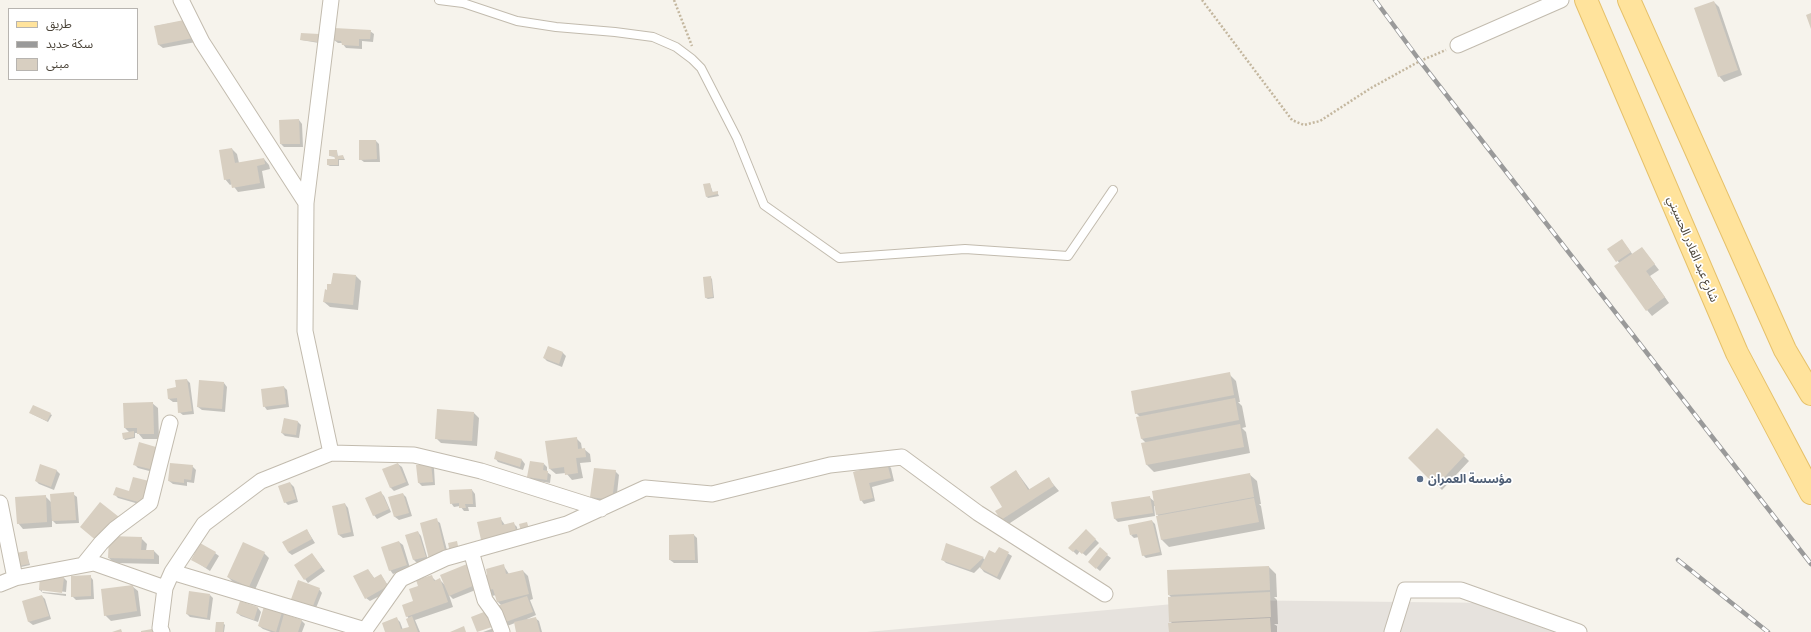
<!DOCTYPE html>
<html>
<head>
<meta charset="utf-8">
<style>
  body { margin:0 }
  #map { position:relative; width:1811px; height:632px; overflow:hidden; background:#f6f3ec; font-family:Commissioner,"Noto Sans Arabic",sans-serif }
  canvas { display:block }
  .legend { position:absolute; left:8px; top:8px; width:130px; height:72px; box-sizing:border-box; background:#fff; border:1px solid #b7b4b0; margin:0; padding:5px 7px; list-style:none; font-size:12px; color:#4b4439 }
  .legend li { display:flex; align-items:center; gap:8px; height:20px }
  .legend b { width:20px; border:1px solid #b7b4b0 }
</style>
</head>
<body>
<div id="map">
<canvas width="1811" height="632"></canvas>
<ul class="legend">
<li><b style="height:5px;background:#ffe39c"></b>طريق</li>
<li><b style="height:5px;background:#9a9a9a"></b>سكة حديد</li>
<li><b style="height:11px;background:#d8cfc1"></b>مبنى</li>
</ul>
</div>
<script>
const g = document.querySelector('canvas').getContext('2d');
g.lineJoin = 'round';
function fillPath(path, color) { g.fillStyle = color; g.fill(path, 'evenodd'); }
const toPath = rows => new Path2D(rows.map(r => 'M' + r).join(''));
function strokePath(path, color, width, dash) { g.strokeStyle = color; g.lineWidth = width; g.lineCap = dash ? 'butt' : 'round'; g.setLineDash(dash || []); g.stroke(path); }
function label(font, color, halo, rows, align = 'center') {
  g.font = font + ' Commissioner,"Noto Sans Arabic",sans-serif'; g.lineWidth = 3.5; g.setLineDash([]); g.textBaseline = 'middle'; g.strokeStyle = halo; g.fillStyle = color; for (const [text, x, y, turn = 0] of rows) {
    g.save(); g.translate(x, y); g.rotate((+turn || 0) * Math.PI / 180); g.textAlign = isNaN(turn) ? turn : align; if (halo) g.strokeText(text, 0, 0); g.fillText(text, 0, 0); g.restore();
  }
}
fillPath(toPath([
  [1217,600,1497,603,1561,632,867,632]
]), '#e6e2dd');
fillPath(toPath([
  [1714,2,1719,7,1742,75,1724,82,1719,76],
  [189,20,196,42,163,48,159,45,155,26],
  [370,31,374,34,373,42,362,41,362,49,346,48,342,43,338,43,334,40],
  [318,35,319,43,301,40],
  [299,120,302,124,303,147,284,147,281,144,280,121],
  [360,141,376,141,379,144,380,162,364,162,360,159],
  [232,149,237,154,239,163,264,159,269,165,270,169,262,171,265,188,238,192,232,184,230,185,225,179],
  [337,151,338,157,343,156,345,160,339,160,339,166,330,166,328,165,336,160,335,157,330,156],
  [710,184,713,193,717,192,719,196,708,198,707,197],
  [1622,240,1633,255,1642,248,1659,270,1650,276,1669,303,1652,316,1647,310,1620,264,1609,249],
  [356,276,361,281,358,310,330,307,324,302,328,291],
  [704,278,711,278,712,279,714,298,708,299,706,298],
  [548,347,563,353,566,356,562,367,547,361,544,358],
  [1229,374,1236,381,1240,402,1238,402,1242,406,1246,427,1242,428,1246,432,1250,453,1154,472,1147,465,1146,443,1142,439,1138,418,1140,417,1136,413],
  [187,380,190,383,194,414,183,415,179,412,178,402,173,402,169,399,168,390,177,388],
  [224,383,227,387,225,412,202,410,198,407],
  [284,387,287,390,289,407,267,410,264,406],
  [152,403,158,408,159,439,143,439,138,433,135,433,135,438,125,440,124,439,130,433,125,428],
  [474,413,479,418,477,446,441,443,436,438],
  [32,414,50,414,52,415,48,422],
  [284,419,298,422,301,425,299,438,285,436,282,433],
  [1437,430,1469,461,1442,490,1409,458],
  [576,438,581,443,582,449,584,449,590,454,591,462,580,463,583,478,572,480,566,473,556,474,550,469,546,442],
  [155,448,159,451,153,472,138,468,134,464],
  [495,458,522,460,525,464,523,470,498,462],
  [398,464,402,467,409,485,394,491,391,488,383,470],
  [544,464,547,467,547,472,551,475,550,483,532,480,529,477],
  [887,464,891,468,894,481,872,487,875,501,864,504,861,500,854,472],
  [430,465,434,468,435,485,422,486,419,483,417,466],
  [192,466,196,470,194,483,187,482,187,486,173,484,169,481],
  [56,470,60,474,54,490,39,484,36,481],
  [615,471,619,475,616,503,595,500,591,497],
  [1016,471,1030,490,1048,478,1059,491,1007,525,1002,519],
  [1249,474,1257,481,1261,504,1259,504,1261,506,1265,529,1169,547,1162,540,1159,517,1157,514,1155,506,1154,506,1155,516,1118,522,1115,519,1112,503,1149,497,1155,502],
  [290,483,294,487,298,502,288,505,285,502],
  [116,488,146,506,118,498,114,494],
  [472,490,475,494,476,507,468,507,469,511,464,511,460,506,454,507,451,503],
  [380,492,384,496,391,512,377,519,374,515],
  [73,494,77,497,79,523,56,524,52,520,52,527,23,529,18,523,45,496,51,502],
  [403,494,406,497,412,516,399,520,395,517,390,498],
  [345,504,348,508,354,536,343,538,339,535],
  [500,518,505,525,513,523,517,527,519,539,486,547],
  [436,520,440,523,449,558,430,559],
  [1152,521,1155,524,1162,555,1146,558,1143,555,1139,537,1134,538,1131,535],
  [307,530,315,543,292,555,288,552],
  [1086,530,1099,543,1086,556,1080,551,1077,555,1070,548],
  [418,532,421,536,428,560,417,563,414,560,407,536],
  [694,535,697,538,698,563,674,563,670,560,670,536],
  [112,537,141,538,147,544,146,551,154,551,159,556,159,564,114,563,109,558],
  [399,542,403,545,410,568,393,574,390,570],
  [999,548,1012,556,1000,580,984,572,980,567,974,573,946,563,942,559,983,558,985,560,996,555],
  [26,552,30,565,21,567,20,565],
  [215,553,219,556,210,571,192,559],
  [264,553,269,558,254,592,233,582,228,577],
  [312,554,325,571,308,583,305,579],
  [1107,555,1111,558,1100,571,1093,565],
  [467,565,478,589,453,599,449,595,453,607,415,620,420,632,386,632,396,618,400,622,403,630,410,627,409,619,407,616,414,602,419,587,431,576,436,581,440,580,445,585],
  [503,565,509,574,523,571,528,576,533,599,530,600,536,615,527,619,527,620,535,618,539,621,542,632,517,632,515,623,507,626,504,622,502,606,497,601,496,595,492,596,487,590,488,576],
  [1269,567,1276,574,1277,597,1274,597,1277,600,1278,624,1274,624,1277,626,1277,632,1170,632,1173,624,1170,621,1172,598,1169,595],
  [368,570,375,579,381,575,391,590,370,601,366,598],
  [90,576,93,580,94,599,76,600,72,596],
  [64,578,67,581,66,592,42,589,42,592,66,594,66,596,43,593,40,590],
  [132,586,138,591,141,616,111,621,105,615],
  [319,589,322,593,314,613,294,605],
  [210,595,213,598,210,620,190,617,187,614],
  [42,596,45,599,51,619,33,625,29,622,23,602],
  [241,602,258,608,261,612,258,622,241,616,237,613],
  [266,604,286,613,285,615,301,620,305,624,302,632,271,632,263,629,259,626],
  [223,623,225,625,224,632,216,632],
  [497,627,498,630,492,632,483,632]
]), '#0003');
fillPath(toPath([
  [1714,1,1738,70,1718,77,1694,8],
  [1811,13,1811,29,1806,15],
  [189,19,193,38,158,45,154,26],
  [334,28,371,30,370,39,359,39,359,46,342,45,341,41,333,40],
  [301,33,319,34,318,42,300,40],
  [299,119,300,144,280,144,279,120],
  [359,140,376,140,377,159,359,160],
  [232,148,235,163,264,158,265,164,257,166,260,183,232,188,230,179,224,180,219,150],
  [329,150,337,150,337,156,343,155,344,159,338,159,338,165,327,165,327,159,335,159,334,156,329,156],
  [710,183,712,192,718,191,718,194,706,197,703,184],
  [1622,239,1631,252,1616,262,1607,249],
  [1642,247,1655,264,1646,271,1665,297,1646,311,1614,266],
  [333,273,356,275,353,305,323,302,325,289,327,290,327,284,331,284],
  [711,276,713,297,705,298,703,277],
  [548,346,563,352,559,364,543,358],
  [1230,372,1234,395,1135,414,1131,391],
  [187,379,192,411,178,413,177,398,168,399,167,389,176,387,175,380],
  [199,380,224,382,222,409,197,407],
  [284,386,286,404,263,407,261,389],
  [1235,398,1239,420,1141,439,1136,417],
  [153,402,154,434,137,434,137,428,124,428,123,403],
  [33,405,51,413,47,421,29,413],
  [437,409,474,412,472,441,435,439],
  [284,418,298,421,296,435,281,433],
  [1240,424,1244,447,1146,465,1141,443],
  [1437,428,1465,455,1436,486,1408,458],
  [134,431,134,437,123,439,122,433],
  [577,437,578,449,585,448,586,457,576,458,578,473,565,475,564,467,549,469,545,441],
  [139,442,156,447,150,469,133,465],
  [496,451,522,459,520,467,494,459],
  [530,461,544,463,543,470,548,471,547,480,527,477],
  [170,463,193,465,191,480,184,479,184,483,168,481],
  [398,463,406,482,390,488,382,469],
  [887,463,891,478,869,483,873,498,860,501,853,472],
  [40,464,57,470,51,487,35,481],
  [431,464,433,482,418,483,416,465],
  [594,468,616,470,612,500,590,497],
  [1016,470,1028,490,1049,477,1054,486,1001,520,995,511,1002,507,990,487],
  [1250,473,1254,497,1156,515,1152,491],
  [133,477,149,481,142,503,113,495,116,487,129,491],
  [290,482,296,499,284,503,278,486],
  [472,489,473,504,465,504,466,508,459,508,459,503,450,504,449,490],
  [381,491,389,509,373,516,365,498],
  [74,492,76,520,52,521,50,494],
  [403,493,409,513,394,517,388,497],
  [46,495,47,522,17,524,15,497],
  [1150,496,1153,513,1114,519,1111,502],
  [1254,498,1259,522,1161,540,1156,516],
  [100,502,119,517,98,542,80,527],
  [345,503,351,532,338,535,332,506],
  [501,517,502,525,514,522,517,535,482,544,477,522],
  [437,518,446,555,429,559,420,523],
  [1152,520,1160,552,1142,556,1137,534,1130,535,1128,525],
  [527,522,530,533,522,535,519,524],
  [307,529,312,539,288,552,282,542],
  [1086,529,1096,539,1082,554,1076,549,1073,552,1068,548],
  [418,531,426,557,413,560,405,535],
  [694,534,695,560,669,560,669,535],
  [109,536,142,537,141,550,154,550,154,559,108,558],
  [399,541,407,565,389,571,381,547],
  [457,541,459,551,450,553,448,543],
  [243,542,265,552,249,587,227,577],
  [200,543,216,552,206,568,191,560],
  [946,543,984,557,970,570,941,560],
  [999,547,1009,552,997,577,980,568,989,550,995,553],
  [1100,547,1108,554,1096,569,1088,562],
  [27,551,29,564,19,566,16,553],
  [312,553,322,567,304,580,294,565],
  [467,564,475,585,449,596,440,575],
  [504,564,506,574,523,570,529,594,497,602,493,589,486,591,482,576,487,575,486,569],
  [1269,566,1270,590,1168,595,1167,570],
  [368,569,374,578,381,574,388,586,365,599,353,576],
  [40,575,64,577,62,593,39,590],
  [91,575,91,596,71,597,71,576],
  [432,575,434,581,440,578,448,602,406,617,402,605,413,601,409,589,418,586,416,580],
  [298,580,320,588,311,611,290,602],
  [133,585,137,611,104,616,101,589],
  [189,591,210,594,207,618,186,614],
  [1270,592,1271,617,1169,622,1168,597],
  [42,595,49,616,28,622,22,601],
  [527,596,533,612,503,623,497,606],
  [240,601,258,607,254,620,236,613],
  [265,603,283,609,276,632,258,626],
  [489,610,495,626,477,632,471,617],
  [284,614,302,620,298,632,279,632],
  [412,616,418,632,385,632,382,623,397,617,401,629,409,627,406,619],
  [536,617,540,632,516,632,514,622],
  [1270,618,1271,632,1169,632,1168,623],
  [216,622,224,622,223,632,215,632],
  [464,626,466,632,450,632],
  [121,629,122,632,112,632],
  [152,629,153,632,141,632,141,631]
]), '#d8cfc1');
const lane = toPath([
  [439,0,463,3,517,21,556,27,615,32,653,37,676,47,692,59,701,68,737,138,764,205,839,258,965,249,1068,256,1113,190]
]);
const street = toPath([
  [181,0,202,42,306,203],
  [1458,45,1561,0],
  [331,453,414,455,481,471,601,509],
  [0,503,15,578],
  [471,551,485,600,495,614,502,632],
  [84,564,101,543,115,529,150,503,170,423],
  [172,572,204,524,261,481,331,453,305,331,306,203,331,0],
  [0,584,15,578,94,563,165,588,172,572,365,630,401,579,446,558,567,524,645,488,712,494,830,465,902,457,978,513,1105,594],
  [162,632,160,628,165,588],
  [1392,632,1405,590,1461,590,1579,632]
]);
const primary = toPath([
  [1586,0,1737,353,1811,493],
  [1629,0,1785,350,1811,394]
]);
strokePath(lane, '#c2bbae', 10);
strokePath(street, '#c2bbae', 17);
strokePath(primary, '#e6c16a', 24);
strokePath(toPath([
  [674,0,692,46],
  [1202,0,1292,120,1304,125,1320,121,1371,88,1420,61,1446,50]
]), '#c4b79f', 2.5, [2, 2]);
strokePath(lane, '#fff', 8);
strokePath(street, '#fff', 15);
strokePath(primary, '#ffe39c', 22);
const rail = toPath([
  [1375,0,1420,61,1811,564],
  [1678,560,1768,632]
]);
strokePath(rail, '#9a9a9a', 4.5);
strokePath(rail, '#fff', 3, [9]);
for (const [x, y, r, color] of [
  [1420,479,4,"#5c6f8a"]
]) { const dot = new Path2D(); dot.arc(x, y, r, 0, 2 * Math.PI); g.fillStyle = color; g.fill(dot); strokePath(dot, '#fff', 1.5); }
label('12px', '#4b4439', '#fff', [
  ["شارع عبد القادر الحسيني",1693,249,67]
]);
label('bold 12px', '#4e5e75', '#fff', [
  ["مؤسسة العمران",1428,479]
], 'left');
</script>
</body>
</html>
